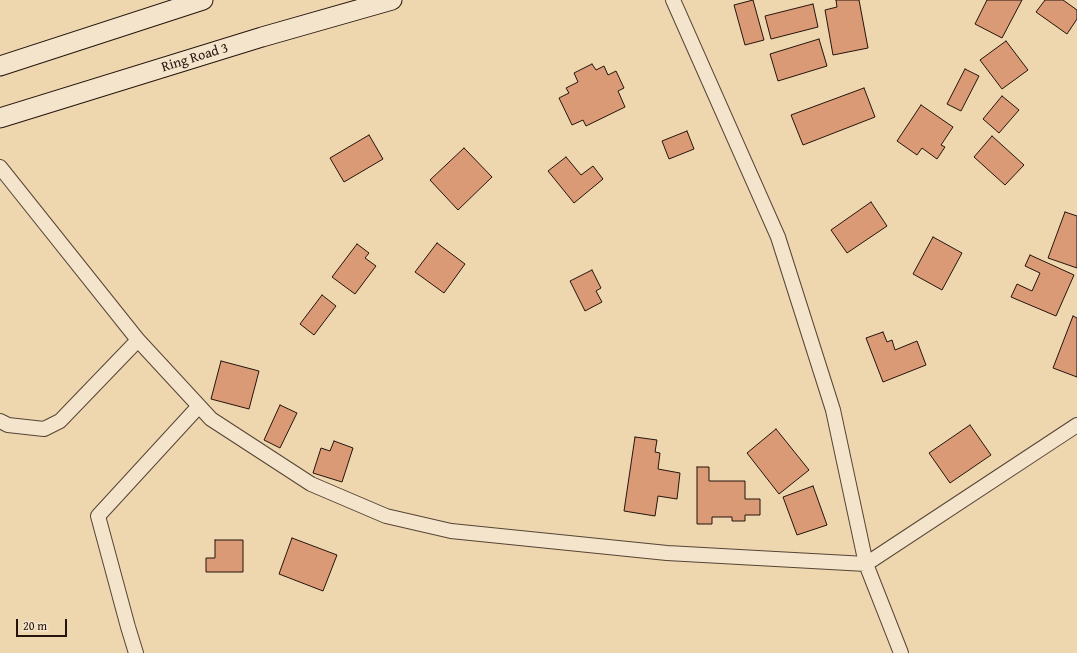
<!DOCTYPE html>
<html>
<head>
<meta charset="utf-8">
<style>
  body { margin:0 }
  #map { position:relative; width:1077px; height:653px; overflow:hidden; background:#eed6af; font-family:"Gentium Book Plus",serif }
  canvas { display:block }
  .scale { position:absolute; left:16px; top:619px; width:51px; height:18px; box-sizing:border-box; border:2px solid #24140c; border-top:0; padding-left:5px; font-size:12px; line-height:14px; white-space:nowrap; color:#24140c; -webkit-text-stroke:3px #f4e4cb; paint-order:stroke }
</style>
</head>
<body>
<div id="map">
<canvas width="1077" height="653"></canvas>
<div class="scale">20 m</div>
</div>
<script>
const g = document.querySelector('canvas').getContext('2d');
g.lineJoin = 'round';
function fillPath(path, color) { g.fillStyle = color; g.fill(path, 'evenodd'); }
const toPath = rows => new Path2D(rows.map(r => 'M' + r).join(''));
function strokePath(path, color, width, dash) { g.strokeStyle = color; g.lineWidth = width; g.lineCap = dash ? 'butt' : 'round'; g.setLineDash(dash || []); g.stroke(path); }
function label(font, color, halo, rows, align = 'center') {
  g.font = font + ' "Gentium Book Plus",serif'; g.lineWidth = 3; g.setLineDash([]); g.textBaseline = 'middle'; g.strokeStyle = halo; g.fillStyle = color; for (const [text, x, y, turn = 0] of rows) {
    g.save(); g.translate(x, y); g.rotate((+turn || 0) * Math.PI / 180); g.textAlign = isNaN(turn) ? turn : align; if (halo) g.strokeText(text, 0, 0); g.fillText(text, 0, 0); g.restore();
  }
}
const building = toPath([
  [753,0,764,40,745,45,734,5,753,0],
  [836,0,859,0,868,48,833,55,825,10,837,7,836,0],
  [987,0,1022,0,1002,38,975,24,987,0],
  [1045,0,1063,0,1077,10,1077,19,1067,34,1036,12,1045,0],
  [813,4,818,27,771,39,765,16,813,4],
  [819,39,827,66,778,81,770,54,819,39],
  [1006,41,1028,70,1002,89,980,60,1006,41],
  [592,64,596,70,604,66,608,75,616,71,624,88,618,91,625,107,586,126,583,120,572,125,559,98,569,93,566,88,578,82,574,73,592,64],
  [965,69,979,76,961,111,947,104,965,69],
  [864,88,875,117,803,145,791,115,864,88],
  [1002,96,1019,110,999,133,983,119,1002,96],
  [921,105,953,127,941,145,945,147,937,159,922,148,917,155,897,141,921,105],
  [687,131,694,149,669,159,662,141,687,131],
  [369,135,383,159,344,182,330,158,369,135],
  [992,136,1024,165,1005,185,974,157,992,136],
  [464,148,492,177,458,210,430,180,464,148],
  [566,157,581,175,593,166,603,179,574,203,548,171,566,157],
  [871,202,887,226,847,253,831,230,871,202],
  [1065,212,1077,216,1077,268,1048,258,1065,212],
  [933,237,962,253,942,290,913,274,933,237],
  [437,243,465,264,444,293,415,272,437,243],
  [357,244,369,253,365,258,376,266,355,294,332,277,357,244],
  [1030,255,1074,275,1056,316,1011,297,1017,284,1032,291,1040,273,1025,266,1030,255],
  [592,270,601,288,596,291,602,302,585,311,570,281,592,270],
  [322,295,336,306,314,335,300,324,322,295],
  [1073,316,1077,318,1077,377,1053,368,1073,316],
  [883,332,887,342,892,340,895,350,917,341,926,365,883,382,866,338,883,332],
  [221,361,259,371,249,409,211,399,221,361],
  [280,405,297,413,280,448,264,440,280,405],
  [970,425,991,455,950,483,929,453,970,425],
  [776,429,809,470,779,494,747,453,776,429],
  [635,437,657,440,655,452,660,453,658,469,680,473,677,499,658,496,655,516,624,511,635,437],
  [334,441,353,448,342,482,313,473,321,448,330,451,334,441],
  [697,467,709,467,709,481,745,481,745,499,760,499,760,515,745,515,745,521,732,521,732,517,712,517,712,524,697,524,697,467],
  [813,486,827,525,797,535,783,497,813,486],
  [292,538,337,555,323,591,279,574,292,538],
  [215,540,243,540,243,572,206,572,206,558,215,558,215,540]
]);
fillPath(building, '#da9a75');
strokePath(building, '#24140c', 1);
const minor = toPath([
  [673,0,778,237,833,410,866,564,901,653],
  [0,167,138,340,211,419,311,484,386,516,451,531,667,553,866,564,1077,425],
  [0,421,8,425,44,429,60,421,138,340],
  [136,653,128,627,98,516,199,406]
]);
const secondary = toPath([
  [0,66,203,0],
  [0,118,262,37,392,0]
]);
strokePath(minor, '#564435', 16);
strokePath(secondary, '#24140c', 21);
strokePath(minor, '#f4e4cb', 14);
strokePath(secondary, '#f4e4cb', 19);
label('14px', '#24140c', '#f4e4cb', [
  ["Ring Road 3",195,58,-17]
]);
</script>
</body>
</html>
